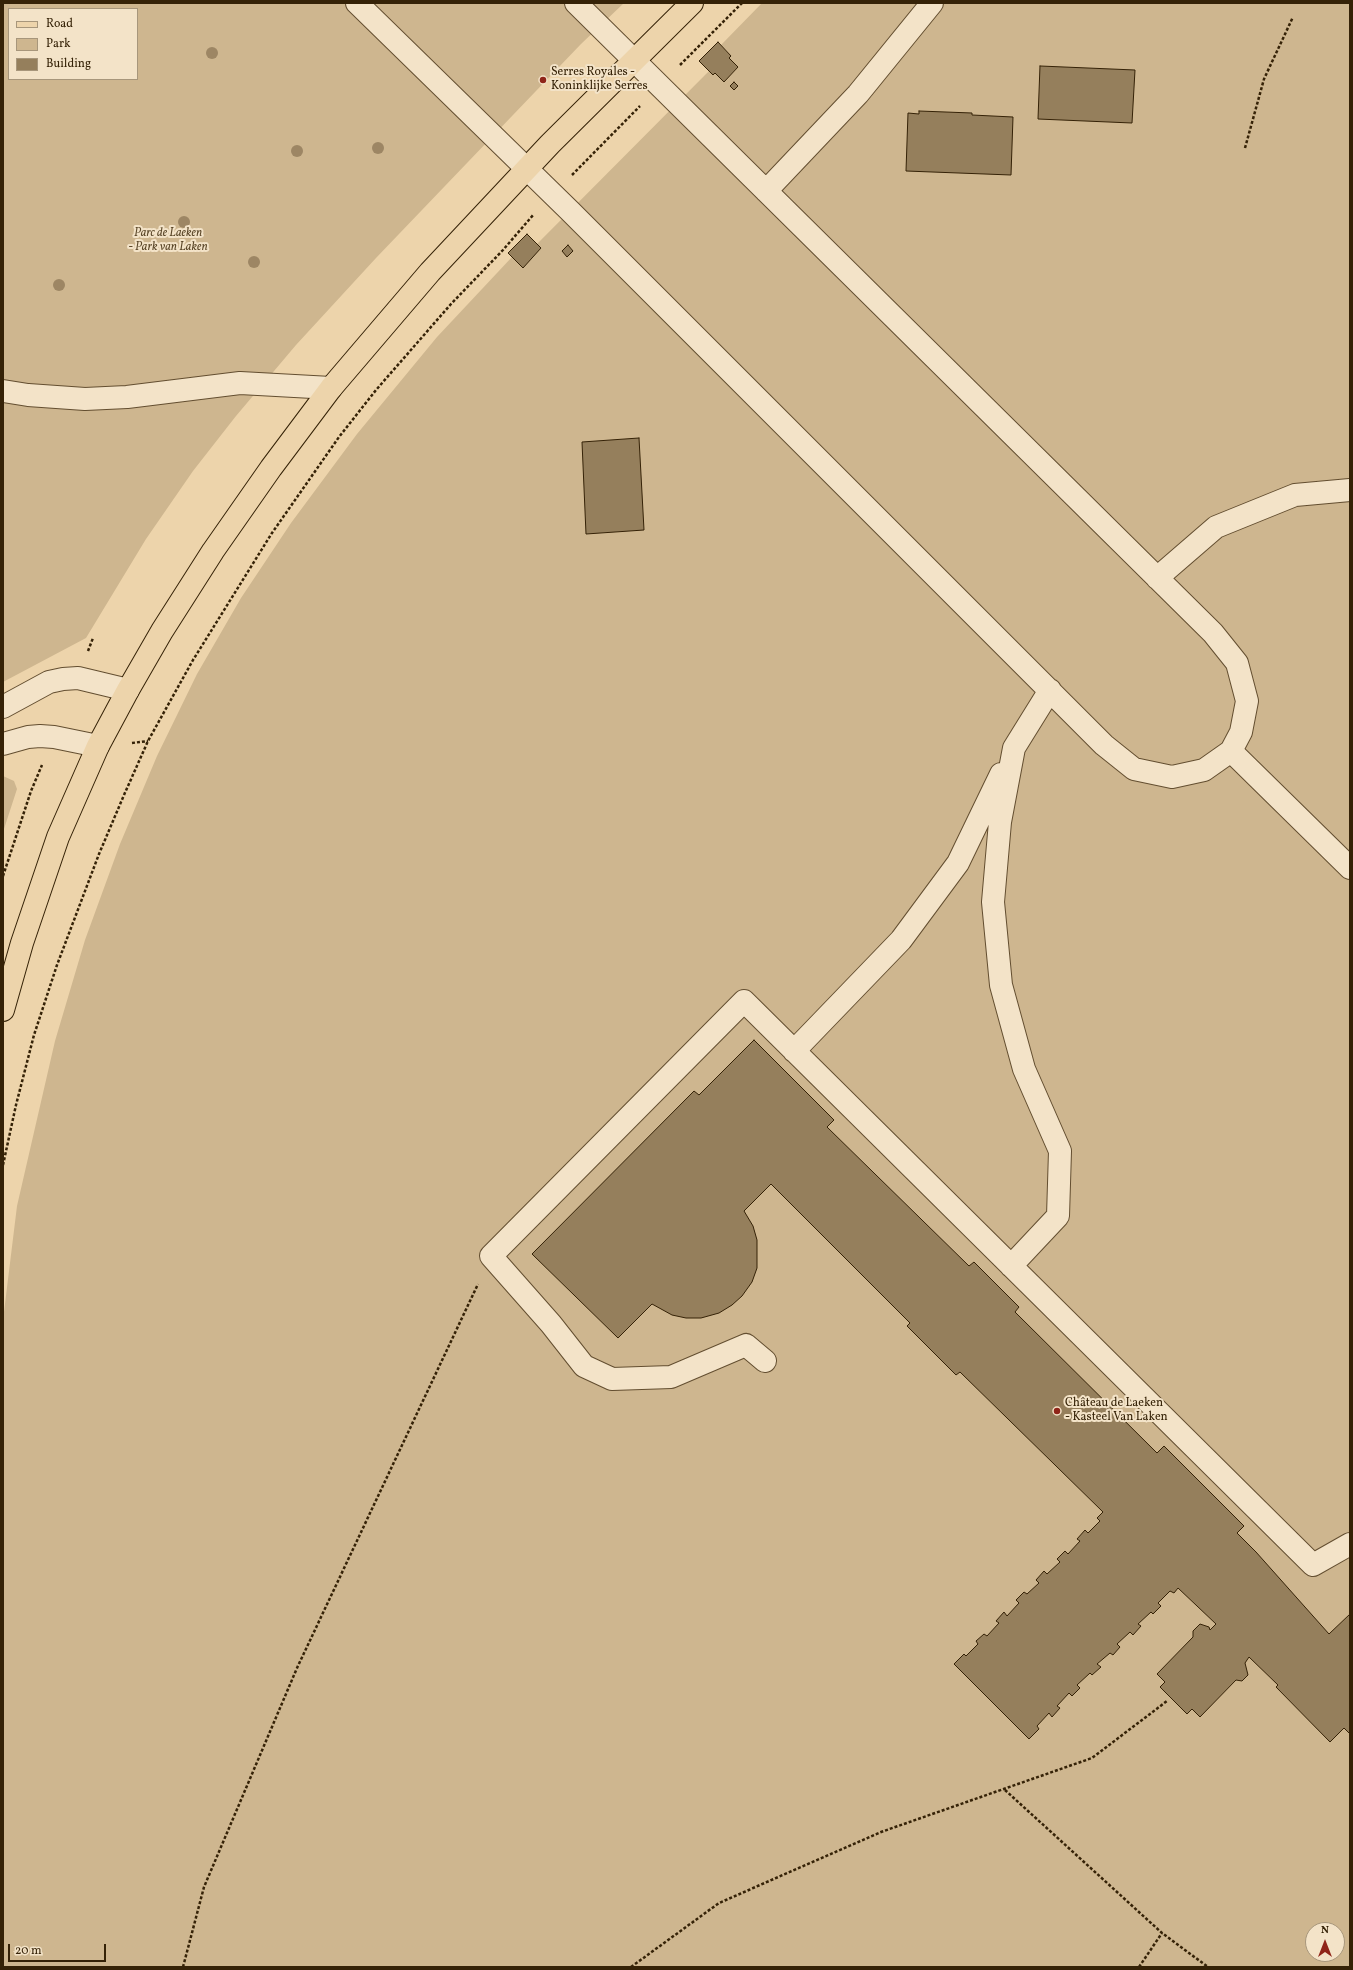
<!DOCTYPE html>
<html>
<head>
<meta charset="utf-8">
<style>
  body { margin:0 }
  #map { position:relative; width:1353px; height:1970px; overflow:hidden; background:#edd4ab; font-family:Vollkorn,serif }
  canvas { display:block }
  .frame { position:absolute; inset:0; border:4px solid #352207; pointer-events:none }
  .legend { position:absolute; left:8px; top:8px; width:130px; height:72px; box-sizing:border-box; background:#f3e3c8; border:1px solid #a7967b; margin:0; padding:5px 7px; list-style:none; font-size:12px; color:#352207 }
  .legend li { display:flex; align-items:center; gap:8px; height:20px }
  .legend b { width:20px; border:1px solid #a7967b }
  .north { position:absolute; left:1305px; top:1922px; width:40px; height:40px; box-sizing:border-box; background:#f3e3c8; border:1px solid #a7967b; border-radius:50%; rotate:0deg; font-size:11px; font-weight:700; line-height:16px; text-align:center; color:#352207 }
  .north::after { content:''; display:block; margin:auto; width:14px; height:18px; background:#8f2418; clip-path:polygon(50% 0,100% 100%,50% 72%,0 100%) }
  .scale { position:absolute; left:8px; top:1944px; width:98px; height:18px; box-sizing:border-box; border:2px solid #352207; border-top:0; padding-left:5px; font-size:12px; line-height:14px; white-space:nowrap; color:#352207; -webkit-text-stroke:3px #f3e3c8; paint-order:stroke }
</style>
</head>
<body>
<div id="map">
<canvas width="1353" height="1970"></canvas>
<div class="frame"></div>
<ul class="legend">
<li><b style="height:5px;background:#edd4ab"></b>Road</li>
<li><b style="height:11px;background:#ceb68f"></b>Park</li>
<li><b style="height:11px;background:#957f5c"></b>Building</li>
</ul>
<div class="north">N</div>
<div class="scale">20 m</div>
</div>
<script>
const g = document.querySelector('canvas').getContext('2d');
g.lineJoin = 'round';
function fillPath(path, color) { g.fillStyle = color; g.fill(path, 'evenodd'); }
const toPath = rows => new Path2D(rows.map(r => 'M' + r).join(''));
function strokePath(path, color, width, dash) { g.strokeStyle = color; g.lineWidth = width; g.lineCap = dash ? 'butt' : 'round'; g.setLineDash(dash || []); g.stroke(path); }
function label(font, color, halo, rows, align = 'center') {
  g.font = font + ' Vollkorn,serif'; g.lineWidth = 4; g.setLineDash([]); g.textBaseline = 'middle'; g.strokeStyle = halo; g.fillStyle = color; for (const [text, x, y, turn = 0] of rows) {
    g.save(); g.translate(x, y); g.rotate((+turn || 0) * Math.PI / 180); g.textAlign = isNaN(turn) ? turn : align; if (halo) g.strokeText(text, 0, 0); g.fillText(text, 0, 0); g.restore();
  }
}
fillPath(toPath([
  [3,3,624,3,581,44,376,258,296,345,236,416,193,471,146,539,86,638,3,682],
  [9,9,137,9,137,79,9,79],
  [762,3,1350,3,1350,1967,3,1967,3,1320,17,1206,55,1041,85,940,120,844,157,756,197,674,241,598,291,523,357,434,437,337,512,257,523,268,537,244,709,71,713,75,715,73,724,82,738,67,729,58,731,56,721,45],
  [1313,1930,1337,1930,1337,1954,1313,1954],
  [3,776,14,781,17,789,3,832]
]), '#ceb68f');
const building = toPath([
  [718,42,731,56,729,58,738,67,724,82,715,73,713,75,699,61,718,42],
  [1040,66,1135,70,1132,123,1038,119,1040,66],
  [734,82,738,86,734,90,730,86,734,82],
  [919,111,972,113,972,115,1013,117,1011,175,906,171,908,113,919,114,919,111],
  [527,234,541,248,523,268,508,253,527,234],
  [568,245,573,251,567,257,562,251,568,245],
  [639,438,644,530,586,534,582,442,639,438],
  [754,1040,834,1120,827,1127,969,1266,974,1262,1019,1307,1015,1312,1157,1453,1164,1446,1244,1526,1237,1533,1256,1552,1329,1634,1350,1614,1350,1734,1344,1728,1330,1742,1276,1687,1278,1685,1249,1657,1245,1663,1248,1675,1242,1681,1236,1680,1200,1717,1192,1709,1187,1714,1160,1687,1165,1682,1157,1674,1193,1637,1193,1631,1200,1624,1209,1627,1210,1630,1216,1624,1178,1588,1174,1593,1170,1591,1158,1603,1161,1606,1153,1614,1151,1612,1138,1624,1141,1626,1133,1635,1130,1632,1117,1644,1120,1647,1113,1655,1110,1653,1097,1664,1101,1667,1092,1675,1090,1673,1077,1685,1080,1688,1072,1696,1069,1693,1057,1706,1060,1708,1052,1717,1049,1713,1037,1726,1039,1729,1029,1739,954,1664,964,1654,966,1656,978,1644,976,1641,984,1634,987,1636,999,1623,996,1621,1004,1612,1007,1616,1019,1603,1016,1600,1024,1592,1027,1594,1039,1583,1036,1580,1044,1571,1047,1574,1060,1562,1057,1559,1065,1551,1068,1554,1080,1541,1077,1539,1085,1530,1088,1533,1100,1521,1097,1518,1103,1512,960,1372,956,1375,907,1326,910,1323,771,1184,744,1211,753,1226,757,1240,757,1268,752,1282,742,1296,732,1305,719,1313,701,1318,686,1318,672,1315,652,1304,618,1338,532,1254,694,1091,699,1095,754,1040]
]);
fillPath(building, '#957f5c');
strokePath(building, '#352207', 1);
const minor = toPath([
  [357,3,570,211,1104,745,1134,769,1172,777,1204,770,1231,751,1241,732,1247,701,1237,663,1213,633,576,3],
  [766,191,858,94,932,3],
  [3,391,28,395,85,399,127,397,240,383,331,388],
  [1157,578,1216,527,1295,495,1350,490],
  [3,707,49,682,63,679,78,678,128,690],
  [3,744,28,737,40,736,54,737,98,746],
  [1231,751,1350,868],
  [794,1051,901,940,958,863,1001,774],
  [1011,1266,1058,1216,1060,1151,1024,1069,1001,985,993,902,1000,822,1014,748,1050,690],
  [765,1361,746,1345,671,1377,612,1379,584,1366,551,1324,491,1256,744,1001,1313,1565,1350,1544]
]);
const major = toPath([
  [3,1010,22,943,58,837,98,746,128,690,162,631,213,551,271,468,331,388,430,272,550,144,692,3]
]);
strokePath(minor, '#634e30', 24);
strokePath(major, '#352207', 24);
strokePath(toPath([
  [680,65,742,3],
  [1245,148,1264,79,1293,17],
  [572,175,640,106],
  [88,651,93,638],
  [132,743,148,741],
  [3,876,31,791,42,765],
  [3,1165,16,1105,34,1035,57,965,99,854,124,795,148,741,193,660,272,533,339,437,376,390,451,304,503,250,534,214],
  [1005,1790,1162,1933,1208,1967],
  [183,1967,204,1887,297,1668,478,1284],
  [631,1967,719,1903,881,1832,1092,1758,1167,1701],
  [1139,1967,1162,1933]
]), '#352207', 2.5, [3, 2]);
strokePath(minor, '#f3e3c8', 22);
strokePath(major, '#edd4ab', 22);
g.fillStyle = '#9d8664';
for (const [x, y] of [
  [212,53],
  [378,148],
  [297,151],
  [184,222],
  [254,262],
  [59,285]
]) { g.beginPath(); g.arc(x, y, 6, 0, 2 * Math.PI); g.fill(); }
for (const [x, y, r, color] of [
  [543,80,4,"#8f2418"],
  [1057,1411,4,"#8f2418"]
]) { const dot = new Path2D(); dot.arc(x, y, r, 0, 2 * Math.PI); g.fillStyle = color; g.fill(dot); strokePath(dot, '#f3e3c8', 1.5); }
label('12px', '#352207', '#f3e3c8', [
  ["Serres Royales -",551,73],
  ["Koninklijke Serres",551,87],
  ["Château de Laeken",1065,1404],
  ["- Kasteel Van Laken",1065,1418]
], 'left');
label('italic 12px', '#5b4729', '#f3e3c8', [
  ["Parc de Laeken",168,234],
  ["- Park van Laken",168,248]
]);
</script>
</body>
</html>
